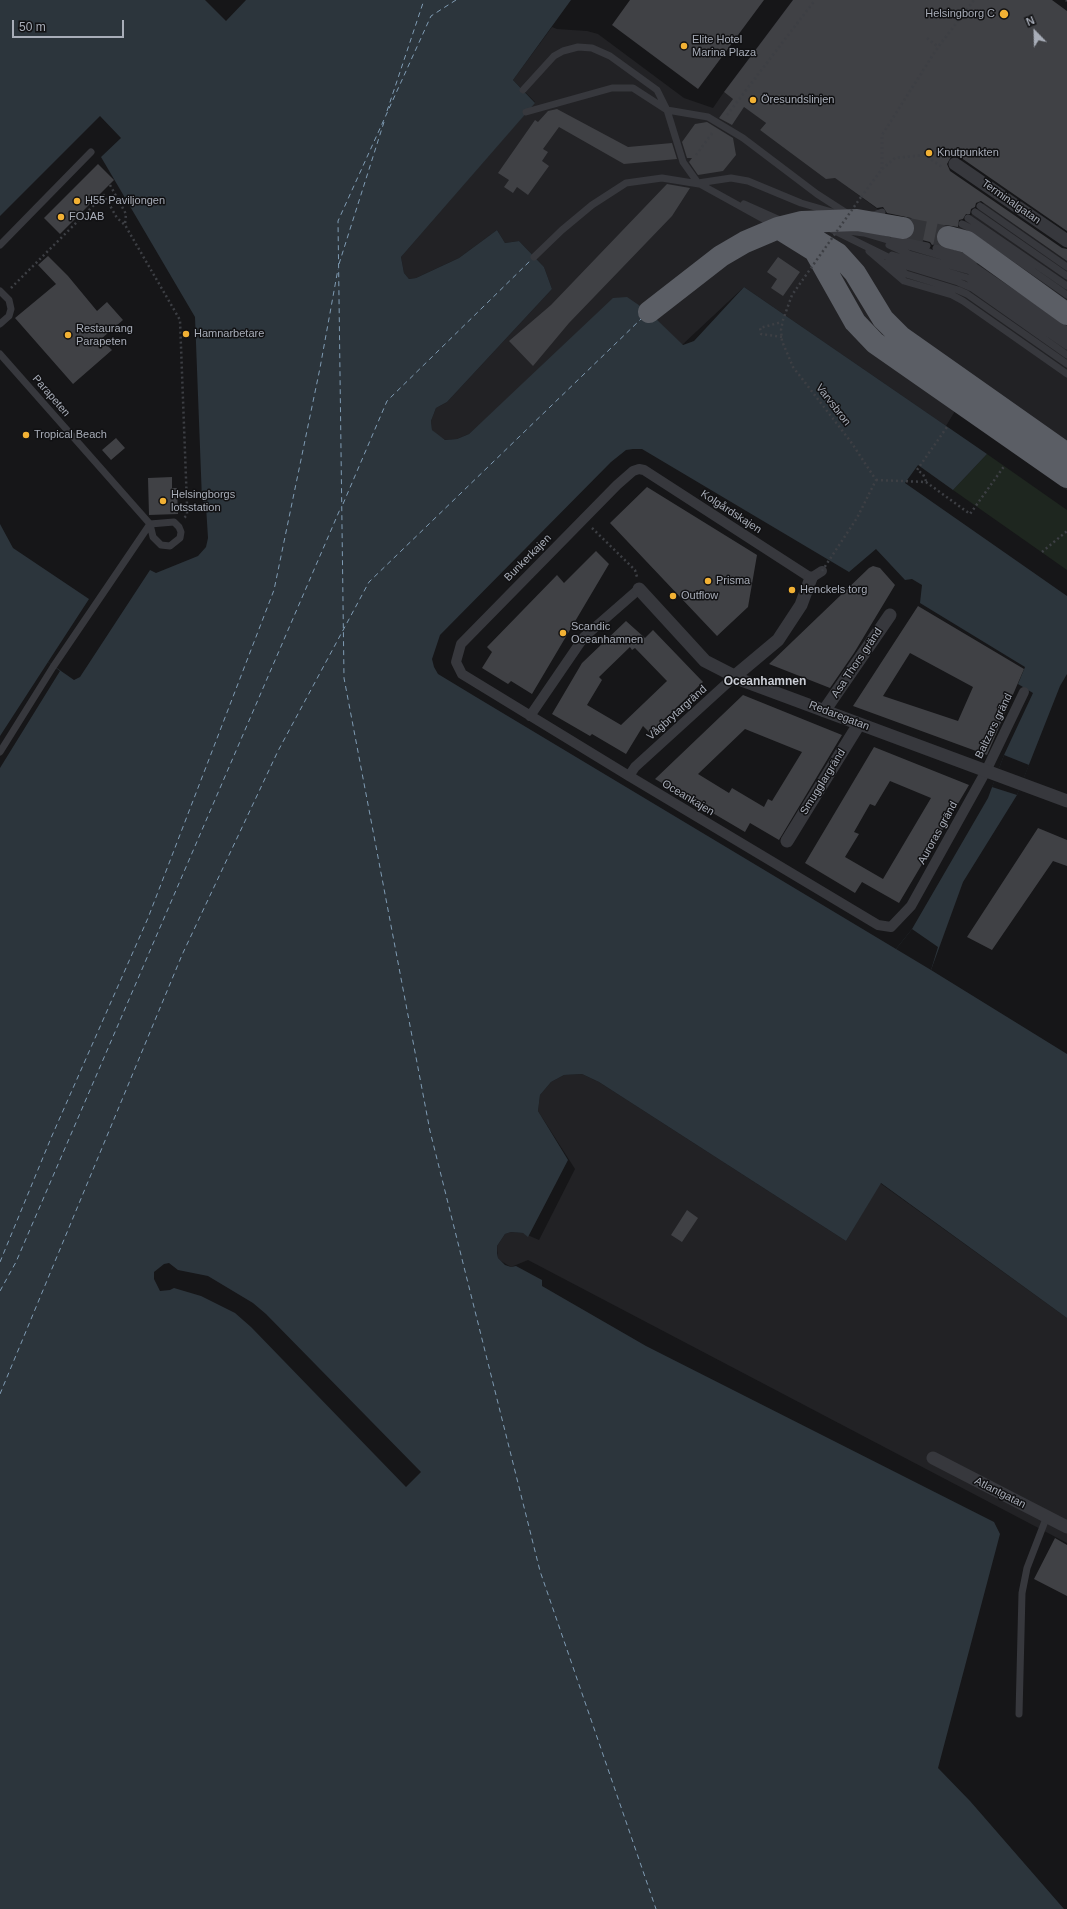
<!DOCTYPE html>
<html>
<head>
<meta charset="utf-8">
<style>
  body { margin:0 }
  #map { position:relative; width:1067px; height:1909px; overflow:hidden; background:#161618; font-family:Helvetica,sans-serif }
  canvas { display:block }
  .north { position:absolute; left:1015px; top:12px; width:40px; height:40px; -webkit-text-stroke:3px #111113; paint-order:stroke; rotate:337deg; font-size:11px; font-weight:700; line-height:16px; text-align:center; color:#a8adb8 }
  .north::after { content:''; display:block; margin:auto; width:14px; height:18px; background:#a8adb8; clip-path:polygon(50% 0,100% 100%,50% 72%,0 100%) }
  .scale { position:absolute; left:12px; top:20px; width:112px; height:18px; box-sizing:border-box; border:2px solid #a8adb8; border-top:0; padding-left:5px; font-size:12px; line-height:14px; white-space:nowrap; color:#a8adb8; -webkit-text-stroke:3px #111113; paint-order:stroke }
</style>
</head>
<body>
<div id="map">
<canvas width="1067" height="1909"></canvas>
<div class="north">N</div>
<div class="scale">50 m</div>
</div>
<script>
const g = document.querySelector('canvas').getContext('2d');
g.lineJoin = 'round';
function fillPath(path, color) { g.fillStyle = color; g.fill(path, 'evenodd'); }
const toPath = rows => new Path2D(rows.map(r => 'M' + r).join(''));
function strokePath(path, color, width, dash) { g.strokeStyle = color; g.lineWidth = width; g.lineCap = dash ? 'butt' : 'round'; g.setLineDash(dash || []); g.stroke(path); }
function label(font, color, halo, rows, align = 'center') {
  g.font = font + ' Helvetica,sans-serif'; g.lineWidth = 3; g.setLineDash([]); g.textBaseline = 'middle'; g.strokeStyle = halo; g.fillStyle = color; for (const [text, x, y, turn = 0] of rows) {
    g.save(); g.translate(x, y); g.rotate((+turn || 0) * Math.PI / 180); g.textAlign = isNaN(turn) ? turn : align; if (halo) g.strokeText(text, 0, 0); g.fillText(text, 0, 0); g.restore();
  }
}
fillPath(toPath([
  [552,27,557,29,587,31,598,34,684,98,713,108,724,92,766,123,760,130,834,177,933,250,984,203,1067,261,1067,490,955,411,946,426,744,287,682,345,649,312,546,363,469,434,457,439,445,440,437,435,432,430,431,421,436,408,447,402,552,289,544,267,519,241,505,243,497,230,459,258,416,278,409,279,404,273,401,257,535,102,513,80],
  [582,1074,599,1082,846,1241,880,1183,1067,1318,1067,1543,528,1260,511,1267,501,1261,498,1258,497,1246,505,1234,511,1232,523,1233,539,1240,575,1169,538,1111,540,1095,551,1082,564,1075]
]), '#222225');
fillPath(toPath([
  [987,454,1067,510,1067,570,953,490]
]), '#1e261f');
fillPath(toPath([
  [0,0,205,0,226,21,246,0,571,0,513,80,535,103,401,257,404,273,409,279,416,278,459,258,497,230,505,243,519,241,544,267,552,289,447,402,436,408,431,421,432,430,445,440,457,439,469,434,613,298,627,297,649,312,683,345,694,341,744,287,987,454,953,490,918,465,905,483,1067,596,1067,674,1060,686,1017,795,963,882,931,970,1067,1054,1067,1318,881,1183,846,1241,599,1082,582,1074,564,1075,551,1082,540,1095,538,1111,568,1160,528,1237,523,1233,511,1232,505,1234,497,1246,497,1253,498,1258,505,1265,511,1267,516,1266,542,1280,542,1286,646,1346,994,1522,1000,1534,938,1768,970,1801,1064,1909,0,1909,0,524,13,548,89,599,48,662,74,680,80,677,150,570,156,573,198,556,206,547,208,538,206,506,202,500,195,317,101,157,121,138,100,116,0,216],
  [633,449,642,449,849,572,876,549,905,580,912,579,922,585,920,603,1025,667,1018,684,1033,693,1004,755,988,798,912,929,896,949,476,697,438,674,434,667,432,659,440,635,611,462,626,450]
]), '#2c353c');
fillPath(toPath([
  [48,662,60,671,0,768,0,736],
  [1004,755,1029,765,1017,795,992,787],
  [912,929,938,947,931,970,896,949],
  [169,1263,178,1270,208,1276,253,1303,266,1314,421,1472,406,1487,251,1327,235,1313,201,1296,174,1288,170,1290,160,1291,154,1279,154,1272,164,1264]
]), '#161618');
strokePath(toPath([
  [456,0,431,16,338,221,344,678,430,1131,540,1571,656,1909],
  [387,111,424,0],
  [339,264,384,122],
  [343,504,387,401,532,259],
  [0,1262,51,1138,148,918,274,590,320,368,338,269],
  [0,1291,16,1262,341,507],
  [0,1394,182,955,278,751,369,582,641,319]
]), '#7f9bb3', 1, [5, 4]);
fillPath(toPath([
  [630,0,764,0,698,89,612,25],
  [793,0,1052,0,1067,11,1067,231,960,157,951,157,947,164,950,171,1062,248,1067,249,1067,261,981,201,976,203,975,207,971,209,970,214,966,214,963,219,959,220,958,227,945,225,939,228,936,234,938,243,932,245,930,242,918,239,913,235,915,230,915,224,911,218,887,213,883,207,877,208,835,178,826,179,760,130,766,123,744,107,732,125,719,118,733,99,724,92],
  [557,109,628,147,672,143,677,159,624,164,559,127,543,149,548,152,542,161,549,166,528,195,517,187,513,193,504,187,509,180,498,173,535,120,538,122,548,111],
  [707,122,733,138,736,155,723,171,698,175,689,162,692,158,687,158,682,142,695,124],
  [98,164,114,180,60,234,44,218],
  [667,184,690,188,672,216,569,323,533,366,509,341,551,305],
  [48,256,68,276,97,311,107,302,123,320,101,339,112,350,73,384,15,318,56,284,38,265],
  [778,257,800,272,783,296,771,288,777,279,767,272],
  [116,438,125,448,111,460,102,450],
  [172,477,172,488,177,488,178,514,149,515,148,478],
  [647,487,757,555,748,607,717,636,610,523],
  [596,551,609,564,532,694,511,681,508,684,482,668,492,652,487,647,557,575,564,583],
  [873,566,880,568,895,585,854,653,830,688,769,664,869,568],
  [918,606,1024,669,987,755,853,706],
  [910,653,973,687,958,721,883,696],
  [626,621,645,638,653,630,703,682,650,733,643,726,626,754,592,734,590,736,552,714,582,663],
  [630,647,632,650,635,648,667,681,621,725,587,705,602,680,599,677],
  [743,695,842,735,779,840,750,823,745,832,655,779],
  [745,729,802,752,772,801,768,799,764,807,732,788,729,793,698,774],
  [874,747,969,785,899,903,862,882,855,893,805,863],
  [890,781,931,798,883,879,845,857,859,834,854,832,870,804,875,806],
  [1038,828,1067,840,1067,866,1053,861,992,950,967,937],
  [687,1210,698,1218,682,1242,671,1235],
  [1055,1538,1067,1545,1067,1596,1034,1579]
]), '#404145');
strokePath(toPath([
  [903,228,948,237]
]), '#333438', 22, [22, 11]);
strokePath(toPath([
  [1066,0,1067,1],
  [927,38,938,47],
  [727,115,815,0],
  [696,155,713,132],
  [882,169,882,135,938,47,974,0],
  [110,185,126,214,125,224],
  [861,197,882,169,895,158,925,155,942,167],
  [11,288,104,195,117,218,125,225,180,320,187,505,187,515,184,518],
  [782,337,761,334,760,328,782,322],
  [876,480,926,482,970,514,1005,465],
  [926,481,923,474,917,470,947,427],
  [592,528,635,570,637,577],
  [1042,552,1067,531]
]), '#3d3f44', 2.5, [2, 3]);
strokePath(toPath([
  [523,90,554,56,563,51,578,47,592,48,610,56,657,90,667,110,683,162,698,183,774,225],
  [526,112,612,88,633,88,667,110,708,117,743,138,817,194,848,214],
  [698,183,731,178,748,181,801,203,832,212],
  [744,204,782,221],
  [980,206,1067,267],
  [975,212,1067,276],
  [871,216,882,212],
  [968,218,1067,286],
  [962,224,974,230,1067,295],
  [831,229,906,266,958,282,972,288,1067,355],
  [840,230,864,233,972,265,1067,330],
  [894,239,927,246],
  [0,245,91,152],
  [889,245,909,254,970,271,1067,338],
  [936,248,976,260],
  [869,251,904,281,952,295,963,301,1067,374],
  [892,255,968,278,1067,346],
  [534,257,562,230,592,205,626,183,662,178,699,184],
  [888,262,906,274,958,290,967,294,1067,364],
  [0,291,9,300,11,309,9,316,0,324],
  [0,354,150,524,153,537,161,545,170,546,180,538,181,532,179,527,174,522,150,524],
  [0,752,53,667,150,524],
  [1019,1714,1022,1593,1027,1568,1047,1516]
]), '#37383d', 7);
strokePath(toPath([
  [822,571,811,578,644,470,639,469,633,471,617,485,461,644,456,662,462,674,629,776,878,925,891,927,911,906,986,771,1024,692],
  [530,716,584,637,639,589],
  [629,776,635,767,735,676]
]), '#37383d', 10);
strokePath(toPath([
  [955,164,1067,241],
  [639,589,705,661,744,681,1067,801],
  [735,676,778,640,801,605,811,578],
  [824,711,890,615],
  [787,841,859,724],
  [933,1458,1067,1527]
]), '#37383d', 13);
strokePath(toPath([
  [778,228,815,251,855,322,875,343,1067,477],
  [807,235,838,254,855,273,883,319,901,337,1067,454],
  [948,237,967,242,1067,314],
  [649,312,721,256,745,242,778,228,802,222,857,220,903,228]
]), '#5b5e65', 22);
strokePath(toPath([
  [822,571,857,518,876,480,851,442,793,367,782,341,781,330,783,320,792,295,861,197]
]), '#3d3f44', 2.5, [2, 3]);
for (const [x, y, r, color] of [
  [1004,14,5,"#f2b134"],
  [684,46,4,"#f2b134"],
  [753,100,4,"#f2b134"],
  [929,153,4,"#f2b134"],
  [77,201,4,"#f2b134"],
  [61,217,4,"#f2b134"],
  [186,334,4,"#f2b134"],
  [68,335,4,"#f2b134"],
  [26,435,4,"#f2b134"],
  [163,501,4,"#f2b134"],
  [708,581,4,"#f2b134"],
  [792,590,4,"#f2b134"],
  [673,596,4,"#f2b134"],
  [563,633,4,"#f2b134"]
]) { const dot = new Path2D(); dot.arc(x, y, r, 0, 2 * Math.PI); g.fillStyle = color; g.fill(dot); strokePath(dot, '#111113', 1.5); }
label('11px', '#a8adb8', '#111113', [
  ["Helsingborg C",995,14,"right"],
  ["Elite Hotel",692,40],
  ["Marina Plaza",692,53],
  ["Öresundslinjen",761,100],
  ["Knutpunkten",937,153],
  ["H55 Paviljongen",85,201],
  ["FOJAB",69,217],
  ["Restaurang",76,329],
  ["Parapeten",76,342],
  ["Hamnarbetare",194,334],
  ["Tropical Beach",34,435],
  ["Helsingborgs",171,495],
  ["lotsstation",171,508],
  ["Prisma",716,581],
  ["Henckels torg",800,590],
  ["Outflow",681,596],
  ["Scandic",571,627],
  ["Oceanhamnen",571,640]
], 'left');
label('11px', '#a8adb8', '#111113', [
  ["Terminalgatan",1011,202,35],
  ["Parapeten",51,396,49],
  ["Varvsbron",833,405,52],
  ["Kolgårdskajen",731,512,33],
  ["Bunkerkajen",528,558,-45],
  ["Asa Thors gränd",857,663,-56],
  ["Vågbrytargränd",677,713,-42],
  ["Redaregatan",839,716,21],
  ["Baltzars gränd",994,726,-64],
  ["Smugglargränd",823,782,-58],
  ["Oceankajen",688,798,31],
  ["Auroras gränd",938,833,-61],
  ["Atlantgatan",1000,1493,27]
]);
label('bold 12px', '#c9ccd4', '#111113', [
  ["Oceanhamnen",765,682]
]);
</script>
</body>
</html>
